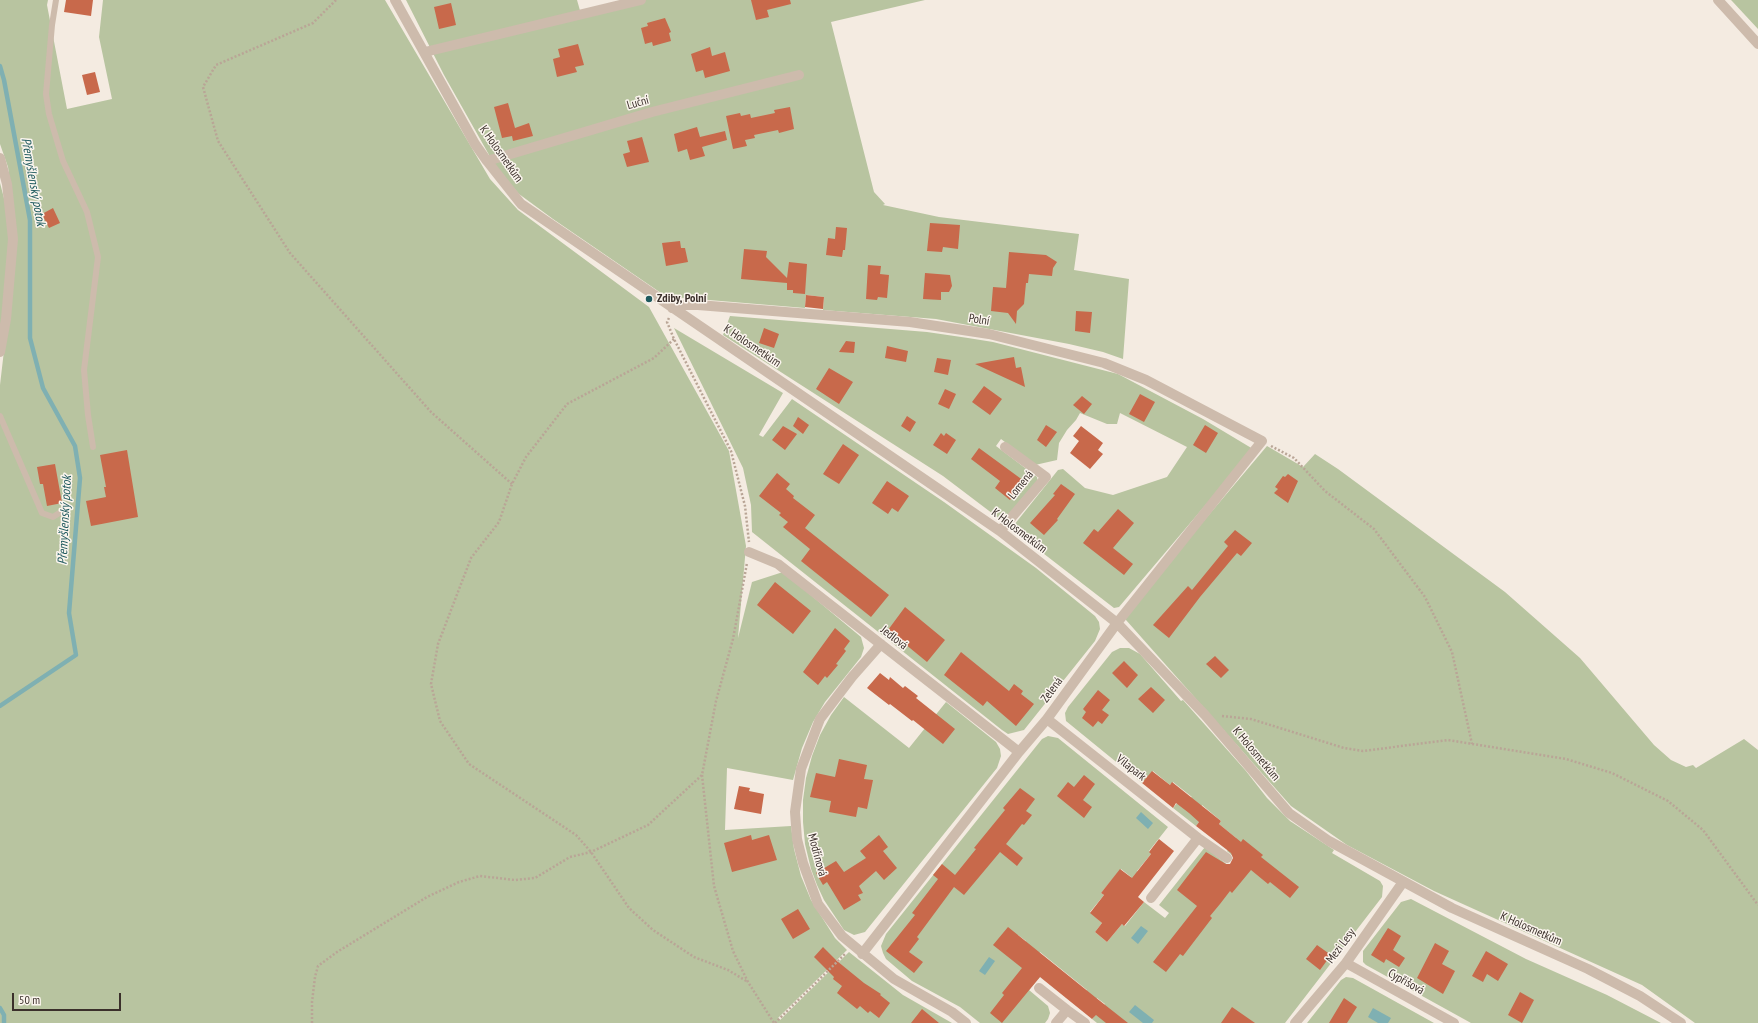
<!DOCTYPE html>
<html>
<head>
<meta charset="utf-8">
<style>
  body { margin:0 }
  #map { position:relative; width:1758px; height:1023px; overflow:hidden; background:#f4ebe1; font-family:"PT Sans Narrow",sans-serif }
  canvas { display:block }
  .scale { position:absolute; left:12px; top:993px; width:109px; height:18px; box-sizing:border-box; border:2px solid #3b302b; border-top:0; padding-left:5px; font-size:12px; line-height:14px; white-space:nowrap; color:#3b302b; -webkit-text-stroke:3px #fbf5ee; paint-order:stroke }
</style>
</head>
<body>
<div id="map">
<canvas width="1758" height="1023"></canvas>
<div class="scale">50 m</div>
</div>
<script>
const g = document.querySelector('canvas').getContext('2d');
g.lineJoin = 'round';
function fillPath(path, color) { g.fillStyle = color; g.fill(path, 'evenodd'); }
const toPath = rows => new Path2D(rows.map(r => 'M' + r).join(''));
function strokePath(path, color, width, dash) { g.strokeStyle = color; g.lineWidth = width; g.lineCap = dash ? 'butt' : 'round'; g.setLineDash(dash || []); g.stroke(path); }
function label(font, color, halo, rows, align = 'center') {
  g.font = font + ' "PT Sans Narrow",sans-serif'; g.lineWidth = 3; g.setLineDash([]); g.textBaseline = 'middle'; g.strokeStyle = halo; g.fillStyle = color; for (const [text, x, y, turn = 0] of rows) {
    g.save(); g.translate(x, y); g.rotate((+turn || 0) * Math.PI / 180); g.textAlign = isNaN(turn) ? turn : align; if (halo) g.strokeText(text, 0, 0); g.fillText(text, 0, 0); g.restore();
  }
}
fillPath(toPath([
  [0,0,48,0,47,5,67,109,112,99,99,37,103,0,385,0,490,179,518,210,649,307,729,451,746,546,738,638,752,582,783,572,861,637,864,648,861,657,825,702,813,722,802,748,793,780,727,768,725,830,791,826,794,849,801,876,811,900,835,938,847,950,778,1018,780,1020,849,952,903,995,952,1023,0,1023,0,385,10,299,0,336,0,183,15,240,16,226,8,167,0,144],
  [406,0,577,0,581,14,631,0,925,0,831,22,874,192,885,204,883,205,939,217,1079,234,1074,270,1129,279,1123,359,1103,352,1069,344,936,319,823,310,824,297,806,295,805,308,673,297,661,293,553,219,519,194,497,169,444,75],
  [1731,0,1758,0,1758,29,1732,1],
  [730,316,927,332,968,338,993,342,1118,374,1203,419,1253,449,1119,607,1114,608,1017,533,1014,525,1058,470,1063,469,1085,488,1113,495,1167,477,1187,447,1120,413,1117,424,1107,424,1080,413,1076,420,1067,430,1059,443,1057,460,1035,465,1001,439,996,446,1037,477,1038,483,1005,523,943,476,723,335],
  [674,328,783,393,759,435,763,437,792,399,944,502,1036,568,1095,616,1099,622,1100,629,1095,641,1024,730,1008,734,1002,730,752,532,751,505,743,468],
  [1267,446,1303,467,1315,454,1338,469,1505,592,1580,658,1654,745,1671,760,1686,767,1693,765,1696,768,1744,739,1758,750,1758,1023,1695,1023,1642,985,1434,891,1347,845,1291,806,1126,620,1126,613],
  [1120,648,1129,648,1140,654,1181,701,1183,700,1246,771,1267,798,1290,821,1334,850,1332,853,1380,881,1383,886,1382,897,1285,1023,1097,1023,1092,1019,1105,1004,1097,998,1095,1001,1085,992,1087,990,1040,952,1038,955,1024,944,1026,941,1018,935,1006,950,1040,977,1029,990,1048,1006,1050,1013,1048,1019,1045,1023,980,1023,960,1007,912,981,886,959,883,953,881,946,886,934,1042,739,1048,736,1058,738,1168,827,1149,851,1151,854,1137,871,1150,882,1123,888,1131,877,1121,869,1101,893,1104,895,1090,912,1102,923,1095,932,1107,942,1122,924,1125,926,1144,902,1165,918,1169,913,1159,905,1205,847,1229,866,1235,858,1227,851,1236,838,1219,824,1221,821,1202,805,1199,822,1196,826,1173,808,1177,803,1192,797,1173,782,1170,785,1153,771,1142,783,1066,721,1065,713,1068,707,1112,652],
  [844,697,909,748,946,702,996,742,1000,749,1001,756,997,768,865,932,854,935,844,930,824,900,817,885,811,869,805,844,803,822,803,800,806,778,812,756,820,735,831,715],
  [1411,899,1526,959,1607,995,1661,1023,1471,1023,1366,965,1363,962,1363,951,1401,902],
  [1346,977,1353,978,1434,1023,1307,1023,1341,980]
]), '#b8c4a0');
fillPath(toPath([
  [1141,812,1153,823,1148,829,1136,818],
  [1141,926,1148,931,1138,944,1131,938],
  [989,957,995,961,985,975,979,971],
  [1135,1005,1154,1020,1152,1023,1143,1023,1129,1012],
  [1373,1008,1391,1018,1388,1023,1378,1023,1368,1017]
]), '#7fb0b2');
strokePath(toPath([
  [0,66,4,80,30,220,30,338,43,388,75,446,80,478,69,613,76,655,0,706],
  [0,1008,4,1015,4,1023]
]), '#7fb0b2', 4.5);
fillPath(toPath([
  [66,0,93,0,91,16,64,12],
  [751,0,790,0,791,4,767,10,769,17,756,20],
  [451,3,456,25,439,29,434,7],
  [665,18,671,32,669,33,671,41,653,46,652,42,645,44,641,28,648,26,647,23],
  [578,44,584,65,575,67,577,72,557,77,553,59,560,57,558,49],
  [710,47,712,56,725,52,730,71,705,78,703,70,696,72,691,54],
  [95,72,100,92,87,95,82,75],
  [508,103,515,128,529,123,533,136,513,141,512,136,502,138,494,107],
  [790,107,794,129,779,133,778,130,754,135,755,138,745,140,747,146,733,149,726,116,740,113,741,116,750,114,751,118,775,113,774,110],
  [697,127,700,137,725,131,727,140,702,147,705,156,690,160,687,149,678,152,674,134],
  [642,137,649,162,627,167,623,154,630,152,627,141],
  [53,208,60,223,49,228,42,214],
  [930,223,960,225,958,249,943,247,942,252,927,251],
  [836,227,847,228,845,250,843,250,842,257,826,255,828,238,835,239],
  [680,241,681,248,685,248,688,262,666,266,662,243],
  [744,249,767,251,766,257,787,278,789,262,807,264,805,294,793,293,793,290,787,290,787,283,741,279],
  [1009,252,1046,255,1057,262,1053,268,1052,276,1029,274,1028,283,1026,283,1024,304,1017,311,1016,324,1008,313,991,311,993,287,1006,288],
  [868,265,881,266,880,274,889,275,887,298,878,297,877,300,866,299],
  [925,273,950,275,952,286,949,292,941,292,941,300,923,299],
  [806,295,824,297,823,309,805,307],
  [1076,311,1092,312,1090,333,1075,331],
  [764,328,779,334,774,348,759,343],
  [846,341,855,342,854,353,839,352],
  [887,346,908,351,906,362,885,358],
  [1014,357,1016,368,1021,367,1025,387,975,364],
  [937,358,951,360,948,375,934,372],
  [829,368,853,382,839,404,816,389],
  [984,386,1002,399,990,415,972,402],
  [945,389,956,394,949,409,938,404],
  [1140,394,1155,402,1144,422,1129,414],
  [1082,396,1092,404,1084,414,1073,405],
  [907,416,916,422,910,432,901,426],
  [798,417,809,425,803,434,793,426],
  [1046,425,1057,432,1046,447,1037,440],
  [1205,425,1218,433,1206,453,1193,445],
  [783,426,797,434,785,450,772,440],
  [1081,426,1103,443,1098,450,1103,454,1090,469,1070,453,1079,441,1073,436],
  [941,433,944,436,946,433,956,440,947,454,933,445],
  [843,444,859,455,839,484,823,474],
  [979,448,1024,481,1010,500,995,488,1000,481,971,459],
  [127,450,138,517,91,526,86,501,106,497,104,487,106,487,100,455],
  [55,464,62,503,47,506,43,484,40,484,37,467],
  [777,473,790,484,786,489,794,496,793,498,815,515,805,528,889,595,871,617,801,561,810,549,783,527,788,522,779,515,781,513,759,496],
  [1288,474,1298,481,1288,503,1274,493,1278,489,1275,487,1283,476,1285,477],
  [887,481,909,496,898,512,892,508,888,514,872,503],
  [1061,484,1075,494,1057,519,1058,520,1044,535,1030,523,1055,495,1053,494],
  [1118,509,1134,523,1113,548,1133,564,1124,575,1083,543,1094,529,1098,532],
  [1235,530,1252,543,1241,556,1237,553,1200,597,1169,638,1153,625,1188,586,1192,590,1228,546,1224,542],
  [775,582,811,611,793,634,757,605],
  [905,607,945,640,927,662,888,630],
  [835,628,850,641,844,649,846,651,836,664,838,665,827,678,825,676,818,685,803,672],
  [961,652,1009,691,1014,684,1023,691,1021,694,1034,704,1016,726,987,701,983,706,944,675],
  [1215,656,1229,670,1221,678,1206,664],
  [1124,661,1138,675,1127,688,1112,673],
  [880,673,889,680,890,677,903,688,905,686,918,696,916,698,955,729,943,744,913,720,912,721,890,704,889,705,867,688],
  [1151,687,1165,700,1153,713,1138,699],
  [1098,690,1110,700,1102,710,1109,715,1102,724,1098,721,1093,727,1082,718,1086,712,1083,709],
  [839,759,867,765,864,779,873,780,867,809,858,807,856,817,829,812,831,801,810,797,816,773,835,777],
  [1152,771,1170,785,1172,782,1221,821,1219,824,1241,842,1243,839,1263,855,1261,857,1299,887,1290,898,1270,882,1268,884,1251,870,1232,893,1230,891,1220,904,1210,916,1212,918,1183,956,1180,954,1166,972,1153,962,1197,906,1177,890,1206,852,1226,864,1230,864,1233,858,1231,853,1196,826,1199,822,1189,813,1176,803,1173,808,1142,783],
  [1084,775,1095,784,1083,800,1092,807,1084,818,1057,796,1068,782,1074,787],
  [739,786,750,788,749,791,764,794,761,814,734,809],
  [1020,788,1035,799,1026,811,1032,815,1024,825,1022,824,1006,844,1023,858,1017,866,1000,852,964,895,954,887,917,937,919,939,909,952,923,962,914,973,886,951,915,915,912,913,938,879,933,875,942,864,955,875,976,849,974,848,1005,810,1003,808],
  [751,835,752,840,769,835,777,860,732,872,724,843],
  [879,835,888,847,883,851,897,868,884,880,876,871,859,886,863,893,858,895,861,900,844,910,827,882,823,885,816,873,836,861,844,872,866,858,860,851],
  [1159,839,1174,851,1138,897,1144,902,1124,926,1122,924,1107,942,1095,932,1102,923,1090,913,1104,895,1101,893,1120,869,1132,878,1151,854,1149,852],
  [798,909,810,929,793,939,781,919],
  [1008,927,1095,997,1128,1023,1106,1023,1096,1015,1092,1019,1040,977,1002,1023,990,1013,1004,995,1002,993,1022,968,993,945],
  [1388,928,1401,936,1393,950,1405,958,1399,967,1386,959,1384,963,1371,955],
  [1435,943,1449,951,1442,964,1455,971,1443,994,1417,978],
  [1317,945,1331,955,1320,970,1306,959],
  [823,947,837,961,864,983,881,994,880,995,890,1003,879,1018,870,1011,868,1013,860,1006,857,1009,837,993,842,986,833,979,834,977,814,957],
  [1486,951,1508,964,1498,981,1487,974,1483,982,1472,976],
  [1520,992,1534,1000,1522,1023,1508,1015],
  [1344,998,1357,1007,1347,1023,1329,1023],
  [1232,1007,1255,1023,1221,1023],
  [922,1009,939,1023,911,1023]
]), '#c8694b');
strokePath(toPath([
  [336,0,313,23,216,65,203,87,218,141,290,253,431,412,512,484],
  [669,318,667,322,674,339,731,451,745,506,749,542],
  [674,339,654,358,567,404,526,457,512,484,499,522,471,558,438,644,431,684,440,721,469,764,576,835,591,852,629,908,653,930,694,957,728,970,748,982],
  [1271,446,1294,458,1325,491,1374,529,1425,597,1452,652,1472,744],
  [1222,716,1251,719,1344,748,1363,751,1448,740,1566,759,1612,773,1668,801,1703,830,1758,905],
  [702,775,714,886,733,951,748,982,774,1023],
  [312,1023,312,1002,315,977,318,966,337,952,427,897,459,882,480,876,515,880,535,878,570,857,591,852,648,825,702,775,716,701,733,639,747,563],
  [775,1023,846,953]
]), '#b9a596', 2.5, [2, 2]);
strokePath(toPath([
  [56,0,52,25,46,94,49,114,63,161,87,212,98,257,84,370,88,415,93,447],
  [0,416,42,513,53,517,64,510]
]), '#cdbbac', 6);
strokePath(toPath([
  [395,0,475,144,487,161,521,204,1000,531,1117,623,1205,715,1289,813,1329,841,1452,908,1588,969,1640,996,1681,1023],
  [1718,0,1758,44],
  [425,52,641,0],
  [0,158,7,184,13,239,6,319,0,352],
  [487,161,652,112,799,75],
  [672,308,681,305,698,305,910,322,989,334,1104,363,1146,380,1262,441,1117,623,1047,719,1019,752,862,954],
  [1000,531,1046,477,1005,447],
  [749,552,778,564,1019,752],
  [881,644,852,677,820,719,801,769,795,812,797,839,803,863,818,904,842,936,894,979,952,1012,966,1023],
  [1047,719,1198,838,1227,858],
  [1151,898,1198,838],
  [1346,963,1454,1023],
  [1039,988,1067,1010,1056,1023],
  [1067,1010,1085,1023],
  [1295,1023,1346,963,1403,882]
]), '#cdbbac', 10);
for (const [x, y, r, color] of [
  [649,299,4,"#1f5a5e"]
]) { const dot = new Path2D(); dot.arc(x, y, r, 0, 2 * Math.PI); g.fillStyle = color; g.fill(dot); strokePath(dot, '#fbf5ee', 1.5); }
label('12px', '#3b302b', '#fbf5ee', [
  ["Luční",638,103,-16],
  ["K Holosmetkům",501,154,55],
  ["Polní",979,320,9],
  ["K Holosmetkům",752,346,34],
  ["Lomená",1021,485,-51],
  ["K Holosmetkům",1019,531,37],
  ["Jedlová",894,638,38],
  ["Zelená",1052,690,-54],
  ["K Holosmetkům",1256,754,50],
  ["Vilapark",1131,768,38],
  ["Modřínová",817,855,75],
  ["K Holosmetkům",1531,929,24],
  ["Mezi Lesy",1341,946,-53],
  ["Cypřišová",1406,982,29]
]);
label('bold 12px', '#3b302b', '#fbf5ee', [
  ["Zdiby, Polní",657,299]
], 'left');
label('italic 13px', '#1f5a5e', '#fbf5ee', [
  ["Přemyšlenský potok",33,182,80],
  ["Přemyšlenský potok",65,520,-87]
]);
</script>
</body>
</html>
